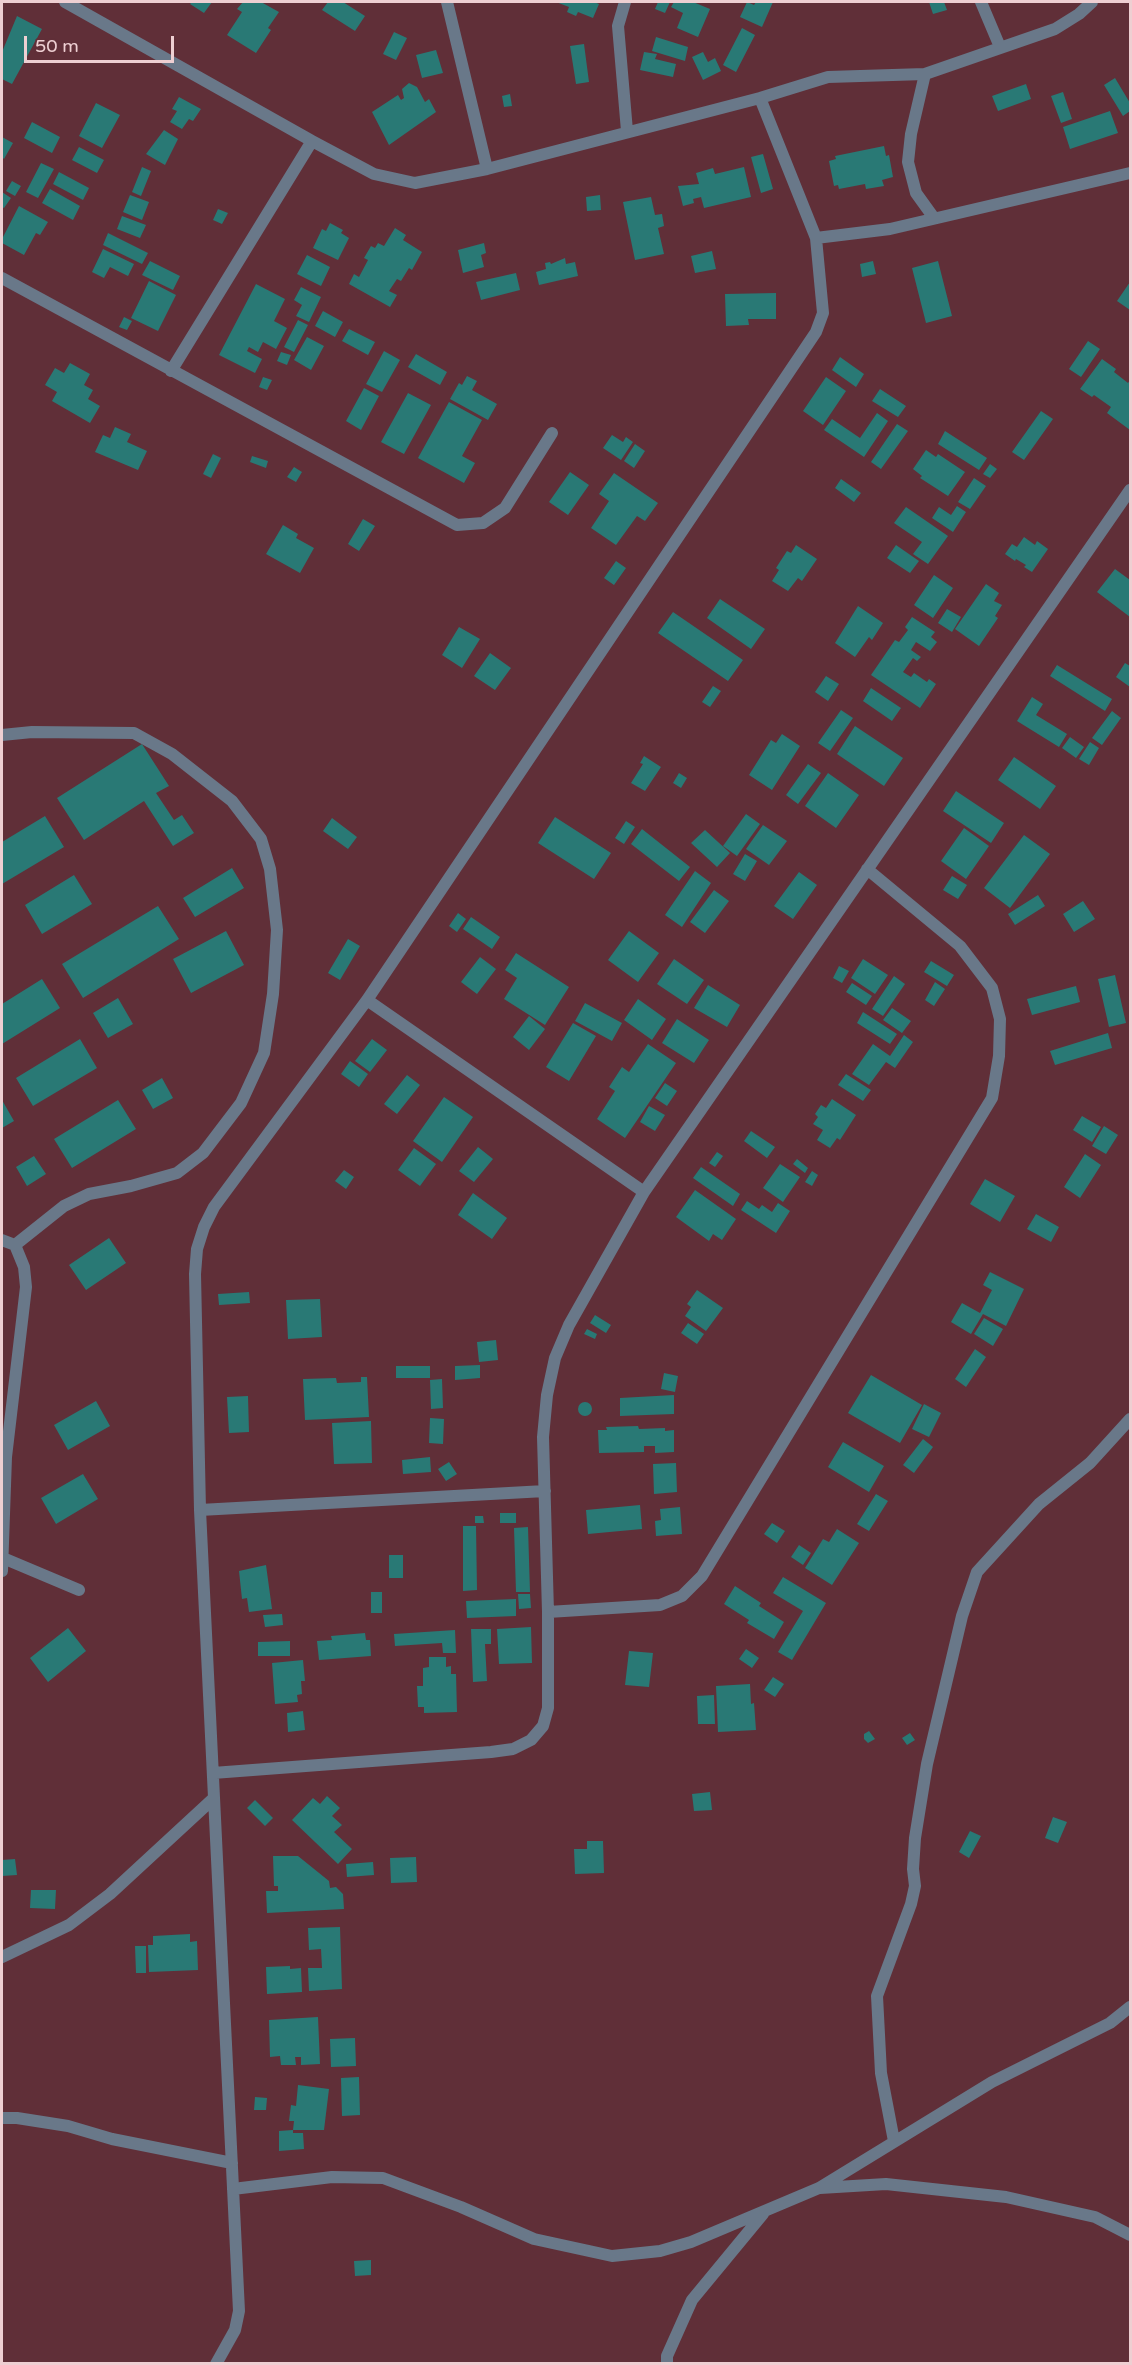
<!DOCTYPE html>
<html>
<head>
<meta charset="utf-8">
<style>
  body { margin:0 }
  #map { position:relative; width:1132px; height:2365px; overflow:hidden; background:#602f38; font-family:"Varela Round",sans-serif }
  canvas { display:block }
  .frame { position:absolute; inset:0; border:3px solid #eecfd2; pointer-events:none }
  .scale { position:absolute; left:24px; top:36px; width:150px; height:27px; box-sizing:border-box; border:3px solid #eecfd2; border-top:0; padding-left:8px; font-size:18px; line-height:21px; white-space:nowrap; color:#eecfd2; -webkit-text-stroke:4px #602f38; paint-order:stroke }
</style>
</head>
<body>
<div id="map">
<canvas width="1132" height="2365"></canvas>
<div class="frame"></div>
<div class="scale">50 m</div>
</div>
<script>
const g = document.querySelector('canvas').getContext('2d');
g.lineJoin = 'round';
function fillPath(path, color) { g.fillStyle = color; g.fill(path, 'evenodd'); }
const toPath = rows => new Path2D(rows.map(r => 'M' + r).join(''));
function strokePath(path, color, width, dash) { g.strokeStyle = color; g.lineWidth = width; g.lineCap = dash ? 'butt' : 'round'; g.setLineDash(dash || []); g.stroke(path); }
fillPath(toPath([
  [192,2,212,2,204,13,190,4],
  [243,2,261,2,279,12,268,28,271,30,256,53,227,35,242,12,237,9],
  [328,2,343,2,365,16,355,31,322,10],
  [556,2,594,2,599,4,593,18,578,12,576,16,567,12,569,7],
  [658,2,670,2,665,13,655,9],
  [674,2,693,2,710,9,698,37,677,28,683,13,671,7],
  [747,2,754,5,756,2,773,2,762,27,740,17],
  [929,2,944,2,947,10,933,14],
  [17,16,42,29,12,84,2,79,2,52],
  [742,28,755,35,736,72,723,65],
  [394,32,407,38,396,60,383,54],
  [656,37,688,47,685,61,652,51],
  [584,44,589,82,576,84,570,46],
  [436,50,443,73,422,78,416,55],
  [644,52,657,54,655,59,676,64,673,77,640,70],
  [703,52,708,62,715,58,721,71,703,80,692,57],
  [1115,78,1130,103,1130,111,1123,116,1104,85],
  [409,83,417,87,425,102,429,99,436,112,389,145,372,112,398,95,401,100,404,98,402,89],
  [1026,84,1031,99,998,111,992,96],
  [1063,92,1072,119,1061,123,1051,96],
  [510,94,512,106,504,107,502,96],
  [179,97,201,109,193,121,189,119,182,129,170,122,177,111,172,109],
  [96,103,120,115,102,148,79,136],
  [1110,111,1118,133,1070,149,1063,127],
  [32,122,60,137,52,153,24,138],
  [164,130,178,139,165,165,146,154],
  [2,137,13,143,4,159,2,157],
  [884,146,886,156,889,155,893,177,882,180,884,186,866,189,865,184,839,189,838,185,834,186,829,161,836,159,835,156],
  [79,147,104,160,97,173,72,160],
  [763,154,773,189,761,193,751,157],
  [41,163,54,169,38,198,26,192],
  [142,167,151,171,141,196,132,192],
  [744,167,751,197,704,208,701,197,693,199,694,203,683,206,678,186,699,184,696,173,713,168,715,174],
  [59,172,89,188,83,200,53,184],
  [12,181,21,186,15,196,6,191],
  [50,189,80,206,73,220,42,203],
  [2,192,11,198,4,208,2,207],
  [130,195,149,202,142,220,123,212],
  [600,195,601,210,587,211,586,197],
  [651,197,655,215,662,214,664,226,658,228,664,254,635,260,623,202],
  [19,206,48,222,40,235,36,233,24,255,2,243,2,239],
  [218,209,228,213,222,224,213,220],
  [122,216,146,225,140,238,117,229],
  [330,223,343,230,341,233,349,238,338,260,313,248,322,229,326,231],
  [395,228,406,235,403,240,422,252,412,270,409,268,401,281,397,279,389,291,397,295,390,307,349,284,354,274,359,277,368,260,364,258,371,246,375,248,378,243,384,246],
  [108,233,148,253,142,264,103,245],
  [484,243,486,253,481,255,484,267,463,273,458,250],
  [103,249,134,264,128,276,110,267,104,278,92,272],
  [712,251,716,269,695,273,691,256],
  [307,255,330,267,321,286,297,274],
  [565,258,566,264,575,262,578,276,539,285,536,272,546,269,545,263,550,262,551,264],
  [150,261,180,276,173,290,142,275],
  [873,261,876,274,862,277,860,264],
  [938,261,952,316,926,323,912,268],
  [516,273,520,290,481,300,476,282],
  [149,281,176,295,158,331,131,318],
  [1130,282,1130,310,1117,301],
  [256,284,285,299,274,321,287,328,276,349,263,342,258,352,249,347,247,351,262,359,255,373,219,355],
  [301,287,321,297,309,322,296,316,302,305,294,300],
  [776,293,776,319,748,319,749,325,726,326,725,294],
  [323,311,343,322,335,337,315,326],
  [124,317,132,321,127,330,119,327],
  [298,320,308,325,294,352,284,347],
  [349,329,375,342,368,355,342,341],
  [307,337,324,346,311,370,294,360],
  [1088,341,1100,349,1081,377,1069,369],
  [384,351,400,360,382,392,366,384],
  [281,352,291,355,287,365,277,361],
  [416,354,447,372,440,385,408,367],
  [840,357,864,374,856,387,832,370],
  [1102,359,1116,369,1114,372,1128,383,1130,380,1130,430,1107,413,1111,407,1094,395,1092,397,1080,389],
  [70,363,90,374,84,385,93,390,88,399,100,406,90,423,52,401,57,392,45,385,55,368,64,373],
  [467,376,477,381,472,390,497,404,488,420,450,399,459,383,462,385],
  [263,377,272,380,267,390,259,387],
  [826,377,846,391,823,425,803,411],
  [364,388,379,396,361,430,346,421],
  [880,389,906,406,898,417,872,401],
  [408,393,431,405,404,454,381,442],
  [449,402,482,420,462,456,475,463,464,483,418,458],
  [1041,411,1053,419,1024,460,1012,452],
  [877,413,888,421,864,457,824,430,832,419,860,438],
  [897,424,908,431,881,469,871,462],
  [115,427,131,434,127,442,147,451,138,470,95,452,103,435,110,438],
  [945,431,987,458,979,470,938,444],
  [612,435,623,442,626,437,633,442,621,460,603,448],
  [635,444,645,451,634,468,624,461],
  [926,450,936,457,938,454,965,472,948,496,920,478,922,476,913,469],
  [213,454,221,458,211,478,203,474],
  [252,456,268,461,266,468,250,462],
  [990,464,997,469,990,478,983,474],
  [294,467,302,472,296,482,287,477],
  [570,472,589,485,568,515,549,502],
  [614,473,658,503,645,521,637,516,616,545,591,528,609,501,599,494],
  [974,478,986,486,970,509,958,502],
  [841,479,861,493,854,502,835,488],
  [957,506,966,512,953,532,932,518,939,507,951,515],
  [906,507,948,536,928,564,913,554,922,542,894,523],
  [363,519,375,526,359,551,348,544],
  [283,525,298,534,296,538,314,548,300,573,266,554],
  [1024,537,1035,545,1037,541,1048,549,1032,572,1024,567,1026,565,1016,559,1015,561,1005,554,1012,544,1017,547],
  [796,545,817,559,802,581,798,578,788,591,772,581,779,570,776,568,787,551,791,553],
  [896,545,919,561,910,573,887,558],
  [616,561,626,568,614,585,604,578],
  [1115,569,1130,580,1130,617,1097,592],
  [934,575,953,588,933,618,914,605],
  [986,584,999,593,994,601,1002,605,995,616,998,618,979,646,955,629],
  [720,599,765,629,751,649,707,618],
  [858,606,883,623,872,640,869,637,855,657,835,643],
  [947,609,961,617,952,632,938,623],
  [673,612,743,660,728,681,658,633],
  [912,617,935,632,931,637,937,642,930,651,916,642,911,650,921,657,917,661,913,658,903,672,911,677,914,673,927,682,929,679,936,684,920,708,871,675,895,640,899,642,908,630,905,627],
  [459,627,480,639,462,668,442,655],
  [490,653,511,668,495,690,474,676],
  [1125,663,1130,666,1130,687,1116,677],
  [1057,665,1112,699,1105,711,1050,676],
  [826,676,839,684,828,701,815,692],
  [713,686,721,691,710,707,702,702],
  [871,688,901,708,892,721,863,701],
  [1032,697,1043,704,1036,715,1067,734,1059,747,1017,721],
  [841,710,853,718,830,751,818,743],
  [1112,711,1121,718,1102,745,1092,738],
  [855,726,903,758,884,786,837,754],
  [782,734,800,746,772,790,749,775,771,740,776,743],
  [1070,737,1084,747,1076,758,1062,748],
  [1090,742,1099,748,1089,765,1079,759],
  [142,744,169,786,156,793,174,820,182,815,194,833,173,846,144,801,84,840,57,798],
  [644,756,661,767,645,791,631,783,643,764,640,763],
  [1014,757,1056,786,1040,809,998,780],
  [808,764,821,773,798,804,786,795],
  [679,773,687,778,681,788,673,783],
  [828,773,859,795,836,828,805,806],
  [956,791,1004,823,991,843,943,811],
  [746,814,760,824,737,856,723,846],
  [45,816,64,847,2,884,2,842],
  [555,817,611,853,594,879,538,843],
  [332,818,357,837,348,849,323,831],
  [626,821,635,827,624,844,615,838],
  [763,825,787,841,769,865,746,849],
  [964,828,989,846,966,879,941,861],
  [642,829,690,867,679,881,631,844],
  [705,830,730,853,717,867,691,843],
  [1024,835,1050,854,1010,908,984,888],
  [745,854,757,861,745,881,733,874],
  [232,868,244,888,195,917,183,898],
  [695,871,711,883,682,927,665,915],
  [799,872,817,885,793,919,774,906],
  [74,875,92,904,42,934,25,905],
  [952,876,967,885,958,899,943,890],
  [714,890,729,901,705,933,690,922],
  [1038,895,1045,906,1015,925,1008,914],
  [1083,901,1095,919,1074,932,1063,914],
  [158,906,179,939,83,998,62,964],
  [458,913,466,919,457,932,449,926],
  [471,917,500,937,492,949,463,929],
  [226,931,244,965,191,993,173,959],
  [629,931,659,953,638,982,608,960],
  [348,939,360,946,340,980,328,973],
  [516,953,569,987,545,1025,504,999,517,978,505,970],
  [480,957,496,969,477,994,461,982],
  [674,959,704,980,687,1004,657,984],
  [863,959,888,975,875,994,851,978],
  [931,961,954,975,947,986,924,972],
  [839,966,849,971,842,983,833,978],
  [1115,975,1126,1023,1109,1027,1098,979],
  [894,976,905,984,883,1016,872,1009],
  [42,979,60,1008,2,1044,2,1004],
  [935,982,945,989,934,1006,925,1000],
  [852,983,872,996,866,1005,846,992],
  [708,985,740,1005,727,1027,694,1008],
  [1076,986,1080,1002,1032,1015,1027,999],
  [118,998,133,1024,108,1038,93,1013],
  [638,999,666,1019,652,1040,624,1020],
  [585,1003,622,1023,612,1041,575,1021],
  [892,1008,911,1021,902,1033,883,1020],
  [863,1012,897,1034,890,1044,857,1023],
  [529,1016,545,1029,529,1050,513,1037],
  [677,1019,709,1040,694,1063,662,1043],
  [573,1023,596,1036,569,1081,546,1067],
  [1108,1033,1112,1048,1055,1065,1050,1051],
  [904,1035,913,1042,895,1068,886,1062,869,1085,852,1074,873,1044,890,1056],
  [80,1039,97,1068,33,1106,16,1078],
  [372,1039,387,1050,370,1072,355,1061],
  [648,1044,676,1063,625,1138,597,1119,615,1091,609,1087,622,1067,629,1072],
  [350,1061,368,1074,359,1087,341,1074],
  [846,1074,871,1090,863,1101,838,1085],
  [407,1075,420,1085,397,1114,384,1104],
  [162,1078,173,1098,153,1109,142,1090],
  [665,1083,677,1091,667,1106,655,1098],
  [444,1097,473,1117,442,1162,413,1141],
  [832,1099,856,1115,840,1140,837,1138,830,1148,817,1140,823,1130,813,1124,818,1117,815,1114,821,1105,826,1108],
  [2,1100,14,1121,2,1128],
  [118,1100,136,1129,72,1168,54,1139],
  [649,1106,665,1115,655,1131,640,1122],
  [1082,1116,1101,1127,1092,1142,1073,1130],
  [1104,1126,1118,1135,1106,1154,1092,1146],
  [751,1131,775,1147,767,1158,744,1141],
  [478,1147,493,1159,474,1182,459,1171],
  [414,1148,436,1164,420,1186,398,1170],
  [717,1152,723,1156,715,1167,709,1163],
  [1085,1154,1101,1165,1080,1198,1064,1187],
  [34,1156,46,1174,27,1186,16,1167],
  [797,1159,808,1168,805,1173,793,1164],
  [780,1164,800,1177,783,1202,763,1188],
  [701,1167,740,1194,733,1206,693,1178],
  [344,1170,354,1177,346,1189,335,1181],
  [812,1171,818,1175,812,1186,805,1182],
  [985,1179,1015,1196,1000,1222,970,1204],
  [695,1190,736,1219,722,1240,713,1234,709,1241,676,1217],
  [473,1193,507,1218,492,1239,458,1215],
  [747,1201,759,1209,762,1205,772,1212,778,1203,790,1211,776,1233,741,1210],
  [1036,1214,1059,1227,1051,1242,1027,1229],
  [109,1238,126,1263,86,1290,69,1265],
  [990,1272,1024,1289,1006,1326,983,1314,971,1334,951,1322,962,1303,980,1313,992,1290,983,1285],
  [697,1290,723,1308,706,1331,685,1316,691,1307,687,1304],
  [249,1292,250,1303,219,1305,218,1294],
  [320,1299,322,1337,288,1339,286,1300],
  [595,1315,611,1325,606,1333,590,1323],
  [984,1318,1003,1329,993,1346,974,1334],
  [688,1323,704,1334,697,1344,681,1333],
  [587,1329,597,1334,595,1339,584,1334],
  [496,1340,498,1360,479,1362,477,1342],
  [975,1349,986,1357,966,1387,955,1379],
  [480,1365,480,1378,455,1380,455,1366],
  [396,1366,430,1366,430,1378,396,1378],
  [664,1373,678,1376,675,1392,661,1389],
  [871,1375,922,1405,900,1443,848,1413],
  [361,1377,367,1377,369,1417,305,1420,303,1379,336,1378,337,1383,361,1382],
  [442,1379,443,1408,431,1409,430,1380],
  [674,1395,674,1414,620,1416,620,1398],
  [248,1396,249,1432,229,1433,227,1397],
  [96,1401,110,1426,68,1450,54,1425],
  '578 1409a7 7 0 1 1 14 0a7 7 0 1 1-14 0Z',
  [924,1404,941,1413,929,1437,912,1429],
  [430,1418,444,1419,443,1444,429,1443],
  [371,1421,372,1463,334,1464,332,1423],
  [638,1426,639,1429,665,1428,665,1431,674,1430,674,1452,655,1453,655,1446,644,1446,644,1452,599,1453,598,1430,607,1430,606,1427],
  [923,1439,933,1447,914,1473,903,1465],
  [843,1442,884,1466,869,1492,828,1467],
  [430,1457,431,1472,403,1474,402,1460],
  [449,1462,457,1474,446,1481,438,1469],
  [676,1463,677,1492,654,1494,653,1464],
  [83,1474,98,1499,56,1524,41,1498],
  [876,1494,888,1501,869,1531,857,1524],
  [640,1505,642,1529,588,1534,586,1510],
  [680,1507,682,1534,656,1536,655,1521,661,1520,660,1509],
  [500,1513,516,1513,516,1523,500,1523],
  [475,1516,483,1516,484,1523,475,1523],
  [772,1523,785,1531,777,1543,764,1534],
  [463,1526,476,1526,477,1590,463,1591],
  [528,1527,530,1592,516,1592,514,1528],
  [837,1529,859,1543,832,1585,805,1568,823,1539,829,1542],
  [799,1545,811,1553,803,1565,791,1557],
  [389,1555,403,1555,403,1578,389,1578],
  [266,1565,272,1609,249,1612,247,1598,242,1599,239,1571],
  [783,1577,826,1603,792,1660,778,1652,803,1611,773,1593],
  [735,1586,761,1603,759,1606,784,1622,774,1639,747,1623,749,1620,724,1604],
  [371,1592,382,1592,382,1613,371,1613],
  [518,1594,530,1594,531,1608,519,1609],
  [516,1599,516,1616,467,1618,466,1601],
  [282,1614,283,1625,265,1627,263,1615],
  [531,1627,532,1663,499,1664,497,1629],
  [68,1628,86,1651,48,1682,30,1658],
  [471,1629,491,1629,491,1644,485,1644,487,1681,473,1682],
  [455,1630,456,1653,443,1653,442,1643,395,1646,394,1634],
  [365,1633,366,1640,370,1640,371,1656,319,1660,317,1641,332,1640,331,1636],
  [290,1641,290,1656,258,1656,258,1642],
  [746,1649,759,1658,752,1668,739,1659],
  [629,1651,653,1653,649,1687,625,1685],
  [429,1657,446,1657,446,1667,451,1666,451,1674,456,1674,457,1712,424,1713,424,1707,418,1707,417,1686,423,1686,423,1668,429,1667],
  [303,1660,305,1681,301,1681,302,1694,297,1695,298,1702,275,1704,272,1663],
  [773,1677,784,1684,775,1697,764,1690],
  [750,1684,751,1704,754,1703,756,1730,718,1732,716,1686],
  [714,1695,715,1724,698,1724,697,1696],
  [303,1711,305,1730,288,1732,287,1713],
  [869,1731,875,1739,868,1743,864,1739,864,1734],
  [910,1733,915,1740,907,1745,902,1738],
  [710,1792,712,1810,694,1811,692,1794],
  [327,1796,340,1808,332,1816,342,1825,334,1832,352,1849,338,1864,292,1820,313,1798,320,1804],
  [255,1800,273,1818,265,1826,247,1808],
  [1053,1817,1067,1822,1058,1843,1045,1838],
  [970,1831,981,1836,969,1858,959,1852],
  [587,1841,603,1841,604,1873,575,1874,574,1849,587,1849],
  [273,1856,298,1856,329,1881,330,1888,336,1887,343,1894,344,1909,267,1913,266,1891,278,1891,278,1886,274,1886],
  [416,1857,417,1882,391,1883,390,1858],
  [15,1859,17,1875,2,1876,2,1860],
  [373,1862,374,1875,347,1877,346,1864],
  [31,1890,56,1890,55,1909,30,1908],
  [340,1927,342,1989,309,1991,308,1968,322,1968,321,1949,309,1950,308,1928],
  [190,1934,190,1942,197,1941,198,1970,149,1972,148,1945,153,1945,153,1936],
  [135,1946,146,1946,146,1973,136,1973],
  [290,1966,290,1969,301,1968,302,1992,267,1994,266,1967],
  [318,2017,320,2064,301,2065,301,2057,295,2057,296,2065,281,2065,280,2056,270,2057,269,2020],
  [355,2038,356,2066,331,2067,330,2039],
  [359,2077,360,2115,342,2116,341,2078],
  [298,2085,329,2089,324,2130,293,2130,294,2121,289,2121,291,2105,296,2106],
  [255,2097,267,2098,266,2110,254,2110],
  [293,2130,293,2133,303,2133,304,2149,279,2151,279,2131],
  [371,2260,371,2275,355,2276,354,2261]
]), '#297975');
strokePath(toPath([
  [65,2,312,141,374,174,415,183,487,169,760,98,828,77,925,74,1055,29,1079,14,1092,2],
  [447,2,487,169],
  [625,2,618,26,627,131],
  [981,2,1000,47],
  [925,74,911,134,908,162,916,193,934,218],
  [816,238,890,229,1130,173],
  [2,278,457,525,483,523,505,508,552,433],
  [171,371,312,141],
  [2,735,32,732,134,733,172,754,232,801,261,839,270,869,277,930,273,994,264,1053,241,1103,203,1153,177,1173,131,1186,89,1194,64,1206,15,1245],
  [367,1000,644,1192],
  [2,1240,15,1245,24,1267,26,1287,6,1457,2,1571],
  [200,1510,545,1491],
  [3,1558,79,1590],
  [548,1612,660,1605,682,1596,702,1576,992,1098,999,1056,1000,1019,992,988,960,946,867,869],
  [213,1773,491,1752,513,1749,531,1740,543,1726,548,1708,548,1612,543,1437,547,1395,555,1358,569,1325,644,1192,1130,490],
  [2,1957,69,1925,110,1894,214,1798],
  [2,2118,17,2118,68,2126,112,2139,232,2163],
  [894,2141,881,2073,877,1996,911,1904,915,1886,913,1869,915,1838,927,1764,962,1616,977,1572,1039,1504,1090,1463,1130,1419],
  [820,2188,886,2184,1006,2197,1095,2217,1130,2235],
  [233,2189,332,2177,383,2178,461,2207,534,2239,612,2256,660,2251,691,2242,819,2188,992,2082,1110,2023,1130,2007],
  [216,2364,235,2330,239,2311,200,1510,195,1274,197,1249,204,1227,214,1207,367,1000,816,332,823,313,816,238,760,98],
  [667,2364,667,2356,692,2300,763,2214]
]), '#697889', 12);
</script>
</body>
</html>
